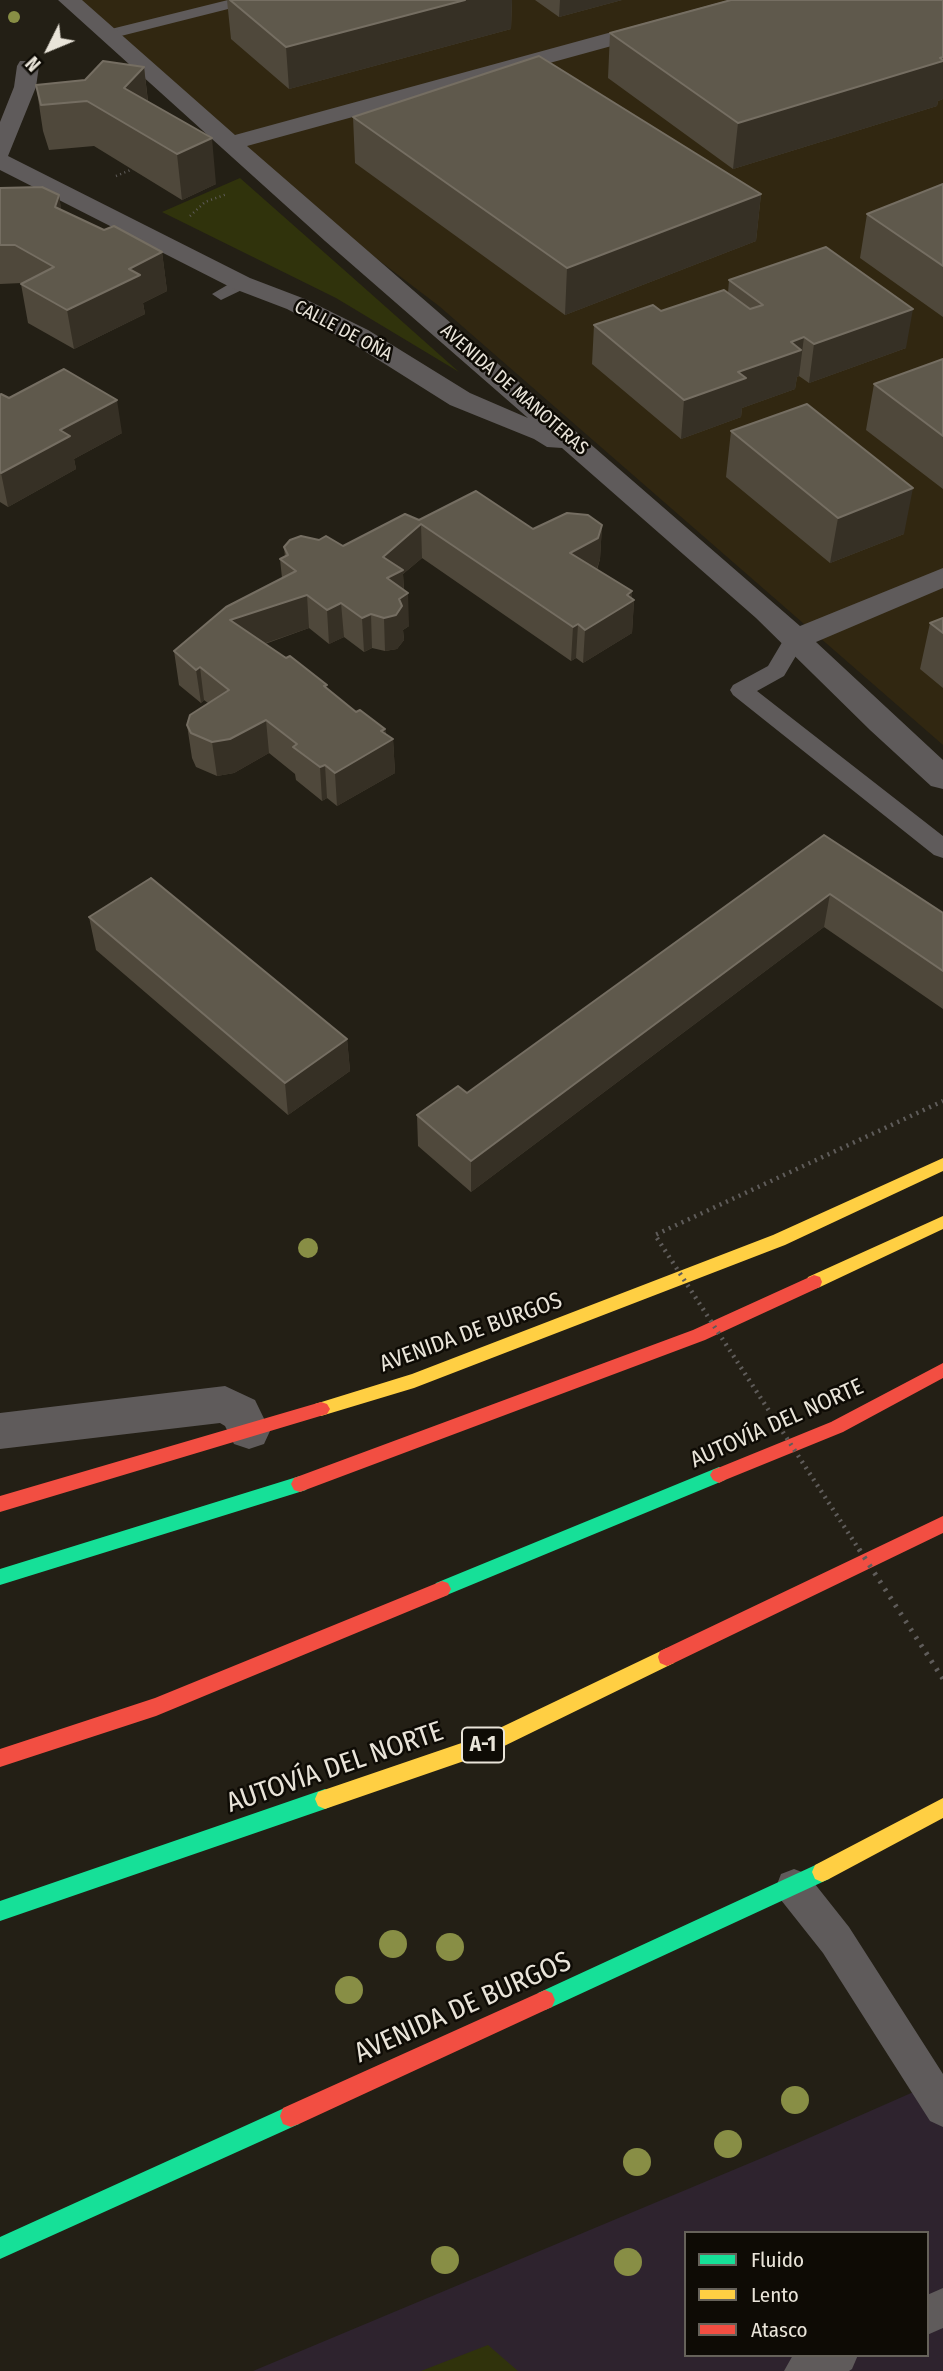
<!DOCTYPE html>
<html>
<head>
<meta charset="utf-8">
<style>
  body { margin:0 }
  #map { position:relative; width:943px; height:2371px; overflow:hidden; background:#231f15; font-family:"Fira Sans Condensed",sans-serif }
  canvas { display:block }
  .legend { position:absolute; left:684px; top:2231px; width:245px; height:126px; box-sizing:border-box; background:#0e0b05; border:2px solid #66625a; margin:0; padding:9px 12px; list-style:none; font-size:21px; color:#e9e4d9 }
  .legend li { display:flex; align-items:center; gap:14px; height:35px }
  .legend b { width:35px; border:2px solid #66625a }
  .north { position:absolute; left:14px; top:14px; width:70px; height:70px; -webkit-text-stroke:5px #0e0b05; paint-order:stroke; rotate:227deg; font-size:19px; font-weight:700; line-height:28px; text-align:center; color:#e9e4d9 }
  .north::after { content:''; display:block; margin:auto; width:24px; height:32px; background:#e9e4d9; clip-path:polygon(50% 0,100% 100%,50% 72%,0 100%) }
</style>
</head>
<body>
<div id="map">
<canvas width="943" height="2371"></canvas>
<ul class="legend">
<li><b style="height:9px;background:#16e098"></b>Fluido</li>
<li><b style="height:9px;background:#ffcf43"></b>Lento</li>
<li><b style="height:9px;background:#f24e42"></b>Atasco</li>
</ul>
<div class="north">N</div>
</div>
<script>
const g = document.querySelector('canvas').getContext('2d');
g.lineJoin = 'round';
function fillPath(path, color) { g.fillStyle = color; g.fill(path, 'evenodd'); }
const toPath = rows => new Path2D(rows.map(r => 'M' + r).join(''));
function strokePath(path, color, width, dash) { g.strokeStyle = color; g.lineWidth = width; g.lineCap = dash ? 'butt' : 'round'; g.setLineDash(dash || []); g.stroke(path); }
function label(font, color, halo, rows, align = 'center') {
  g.font = font + ' "Fira Sans Condensed",sans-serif'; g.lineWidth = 5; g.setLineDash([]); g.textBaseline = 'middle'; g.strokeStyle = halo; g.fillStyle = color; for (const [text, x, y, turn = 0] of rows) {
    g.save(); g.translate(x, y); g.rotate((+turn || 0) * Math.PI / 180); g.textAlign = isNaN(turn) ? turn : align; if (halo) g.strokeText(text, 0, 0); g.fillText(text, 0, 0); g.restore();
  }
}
fillPath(toPath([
  [69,0,943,0,943,745,439,306,260,170]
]), '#312711');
fillPath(toPath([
  [943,2079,943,2371,253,2371,793,2145],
  [686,2233,927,2233,927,2355,686,2355]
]), '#2e232e');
fillPath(toPath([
  [240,178,360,284,459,372,336,298,162,212],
  [488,2345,518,2371,421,2371]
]), '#30330c');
strokePath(toPath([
  [116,176,133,169],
  [190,216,205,202,227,194]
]), '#5f5c5a', 2.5, [1, 3.5]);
fillPath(toPath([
  [228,0,255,0,252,3,109,39,101,34,103,31,228,0],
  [241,277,250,283,248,287,221,300,212,294,241,277],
  [795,632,803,634,806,639,784,676,757,691,943,836,943,858,934,855,733,695,730,690,733,685,768,666,787,634,795,632],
  [794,1869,807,1874,849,1927,943,2074,943,2127,930,2121,823,1953,781,1900,776,1887,781,1874,794,1869],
  [943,2288,943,2328,927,2335,927,2295,943,2288],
  [793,2355,858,2355,852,2369,849,2371,784,2371,793,2355]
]), '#5f5b5b');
fillPath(toPath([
  [58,0,82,0,235,135,729,0,764,0,761,5,247,146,800,626,943,568,943,588,816,642,943,760,943,789,931,786,870,730,756,618,562,448,547,447,534,439,450,405,350,342,287,309,232,288,0,170,0,122,14,87,17,66,20,61,36,61,39,66,36,87,8,156,250,278,305,299,368,330,470,393,528,418,325,241,58,0],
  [225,1386,255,1400,270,1431,264,1444,249,1449,234,1444,225,1426,220,1423,0,1449,0,1413,225,1386]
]), '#5f5b5b');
fillPath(toPath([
  [719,1467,725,1470,728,1475,725,1480,442,1597,436,1595,433,1589,436,1583,719,1467],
  [300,1476,306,1478,309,1484,306,1490,0,1585,0,1569,300,1476],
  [325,1789,332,1792,335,1799,332,1806,325,1809,0,1921,0,1901,325,1789],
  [822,1862,829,1865,832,1872,829,1879,552,2007,545,2010,538,2007,535,2000,538,1993,822,1862],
  [291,2105,299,2108,302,2116,299,2124,0,2259,0,2237,291,2105]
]), '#16e098');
fillPath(toPath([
  [943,1158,943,1171,785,1245,414,1388,321,1416,315,1414,312,1409,315,1404,412,1374,773,1235,943,1158],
  [943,1216,943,1229,820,1287,814,1289,808,1287,806,1282,808,1277,943,1216],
  [667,1648,674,1651,676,1657,674,1663,496,1750,325,1809,318,1806,315,1799,318,1792,485,1735,667,1648],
  [943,1798,943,1818,829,1879,822,1882,815,1879,812,1872,815,1865,943,1798]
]), '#ffcf43');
fillPath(toPath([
  [814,1275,820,1277,822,1282,820,1287,705,1340,300,1492,294,1490,291,1484,294,1478,693,1330,814,1275],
  [943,1363,943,1378,843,1432,725,1480,719,1483,713,1480,710,1475,713,1470,831,1422,943,1363],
  [321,1402,327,1404,330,1409,327,1414,0,1512,0,1496,321,1402],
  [943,1516,943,1533,674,1663,667,1666,660,1663,658,1657,660,1651,943,1516],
  [442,1581,448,1583,451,1589,448,1595,156,1716,0,1767,0,1749,155,1698,442,1581],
  [545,1990,552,1993,555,2000,552,2007,299,2124,291,2127,283,2124,280,2116,283,2108,545,1990]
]), '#f24e42');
strokePath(toPath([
  [860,1551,655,1235,943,1101]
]), '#5f5c5a', 4.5, [2, 5]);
strokePath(toPath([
  [859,1549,943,1679]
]), '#5f5c5a', 5, [2.5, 7]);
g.fillStyle = '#888e45';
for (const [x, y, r] of [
  [14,17,6],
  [308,1248,10],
  [393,1944,14],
  [450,1947,14],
  [349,1990,14],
  [795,2100,14],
  [728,2144,14],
  [637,2162,14],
  [445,2260,14],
  [628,2262,14]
]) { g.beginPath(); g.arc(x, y, r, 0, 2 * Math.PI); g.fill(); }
fillPath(toPath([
  [227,0,512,0,511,29,289,89,231,39],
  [535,0,622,0,559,17],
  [943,0,943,99,938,101,937,106,733,169,608,78,610,33],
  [144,67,148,101,216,184,182,200,94,146,49,150,43,131,36,85,85,80],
  [353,117,761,194,756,241,565,315,355,163],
  [943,184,943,317,860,258,867,214],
  [0,188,59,195,61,210,104,230,162,252,167,291,143,303,145,314,74,349,28,323,21,284,22,283,0,284],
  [729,280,906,348,809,383,799,376,797,377,795,389,742,408,741,417,681,439,592,364,594,325,661,311,728,293],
  [943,359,943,489,866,430,874,384],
  [0,395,9,398,122,433,74,459,76,469,8,507,0,502],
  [731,431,904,534,830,563,726,477],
  [419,520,533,529,602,525,600,559,597,570,634,600,632,633,583,663,576,658,571,661,422,558,403,574,404,590,409,626,403,630,404,640,397,649,385,651,372,648,364,652,344,637,329,644,309,628,265,644,327,689,356,712,385,729,386,734,393,739,395,773,337,806,327,798,322,801,296,780,295,774,269,753,234,773,217,776,196,767,192,758,187,725,208,703,204,700,201,703,179,685,174,651,282,578,280,559,285,557,284,547,343,546],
  [943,618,943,688,920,669,930,623],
  [824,835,943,913,943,1009,824,927,471,1192,418,1146,417,1115,467,1093],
  [89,917,347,1039,350,1071,288,1115,96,950]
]), '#4f483b');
fillPath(toPath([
  [465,0,512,0,511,29,289,89,286,47],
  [560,0,622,0,559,17],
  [943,57,943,99,938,101,937,106,733,169,738,123],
  [144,67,149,112,124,88],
  [212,138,216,184,182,200,177,154],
  [761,194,756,241,565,315,567,268],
  [59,195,65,234,55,207],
  [162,252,167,291,143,303,145,314,74,349,67,310,129,269],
  [913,309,906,348,809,383,814,344],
  [804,337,799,376,797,377,795,389,742,408,741,417,681,439,684,400,738,372,791,342],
  [117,400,122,433,74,459,76,469,8,507,1,473,60,430],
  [913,488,904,534,830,563,838,518],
  [421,524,422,558,403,574,404,595,408,593,409,626,403,630,404,640,397,649,385,651,384,618,389,612,383,557],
  [602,525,600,559,596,571,570,553],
  [632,591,632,601,634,600,632,633,583,663,585,630],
  [307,595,309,628,234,654,230,620],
  [341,603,344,637,329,644,327,610],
  [371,614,372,648,364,652,362,618],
  [578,624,576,658,571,661,573,627],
  [200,667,204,700,201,703,196,670],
  [266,720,269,753,234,773,217,776,212,742],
  [385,729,386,743,393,739,395,773,337,806,335,773,381,731],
  [325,765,327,798,322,801,320,767],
  [830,894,824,927,471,1192,471,1161],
  [347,1039,350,1071,288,1115,285,1083]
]), '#363025');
const building = toPath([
  [230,0,465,0,286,47,230,0],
  [731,0,943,0,943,57,940,58,943,60,943,61,738,123,610,33,731,0],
  [539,56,761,194,567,268,353,117,539,56],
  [103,61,144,67,124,88,212,138,177,154,87,101,41,105,36,85,85,80,103,61],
  [943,184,943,266,867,214,943,184],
  [42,187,59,195,55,207,104,230,114,226,162,252,129,269,140,275,67,310,21,284,54,267,15,245,0,245,0,188,42,187],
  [826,247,913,309,814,344,804,337,791,342,801,350,738,372,746,378,684,400,594,325,653,305,661,311,724,290,750,309,763,305,729,280,826,247],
  [943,359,943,436,874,384,943,359],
  [64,369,117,400,60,430,70,436,1,473,0,472,0,395,1,394,9,398,64,369],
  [807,404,913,488,838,518,731,431,807,404],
  [476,491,533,529,567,513,588,515,602,525,598,538,570,553,632,591,627,595,634,600,585,630,578,624,573,627,421,524,383,557,403,570,387,578,408,593,399,599,402,606,396,615,384,618,371,614,362,618,341,603,327,610,307,595,230,620,286,658,290,656,327,685,324,686,356,712,360,710,385,729,381,731,393,739,335,773,325,765,320,767,293,747,297,744,266,720,230,739,212,742,191,733,187,725,190,715,229,690,200,667,196,670,174,651,226,607,296,571,280,559,288,555,284,547,290,540,301,536,319,540,326,536,343,546,405,514,419,520,476,491],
  [943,618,943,633,930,623,943,618],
  [824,835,943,913,943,971,830,894,471,1161,417,1115,458,1086,467,1093,824,835],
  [151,878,347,1039,285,1083,89,917,151,878]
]);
fillPath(building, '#5f594c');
strokePath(building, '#756e62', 2);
label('19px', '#e9e4d9', '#0e0b05', [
  ["CALLE DE OÑA",343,331,28],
  ["AVENIDA DE MANOTERAS",514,390,41]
]);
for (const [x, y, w] of [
  [483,1745,42]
]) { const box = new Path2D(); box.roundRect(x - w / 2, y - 17.5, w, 35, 5); g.fillStyle = '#0e0b05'; g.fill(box); strokePath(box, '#e9e4d9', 2); }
label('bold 21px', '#e9e4d9', null, [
  ["A-1",483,1745]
]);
label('23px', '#e9e4d9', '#0e0b05', [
  ["AVENIDA DE BURGOS",471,1333,-20],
  ["AUTOVÍA DEL NORTE",777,1424,-24]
]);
label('28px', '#e9e4d9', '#0e0b05', [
  ["AUTOVÍA DEL NORTE",335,1768,-19],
  ["AVENIDA DE BURGOS",463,2008,-24]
]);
</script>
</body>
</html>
